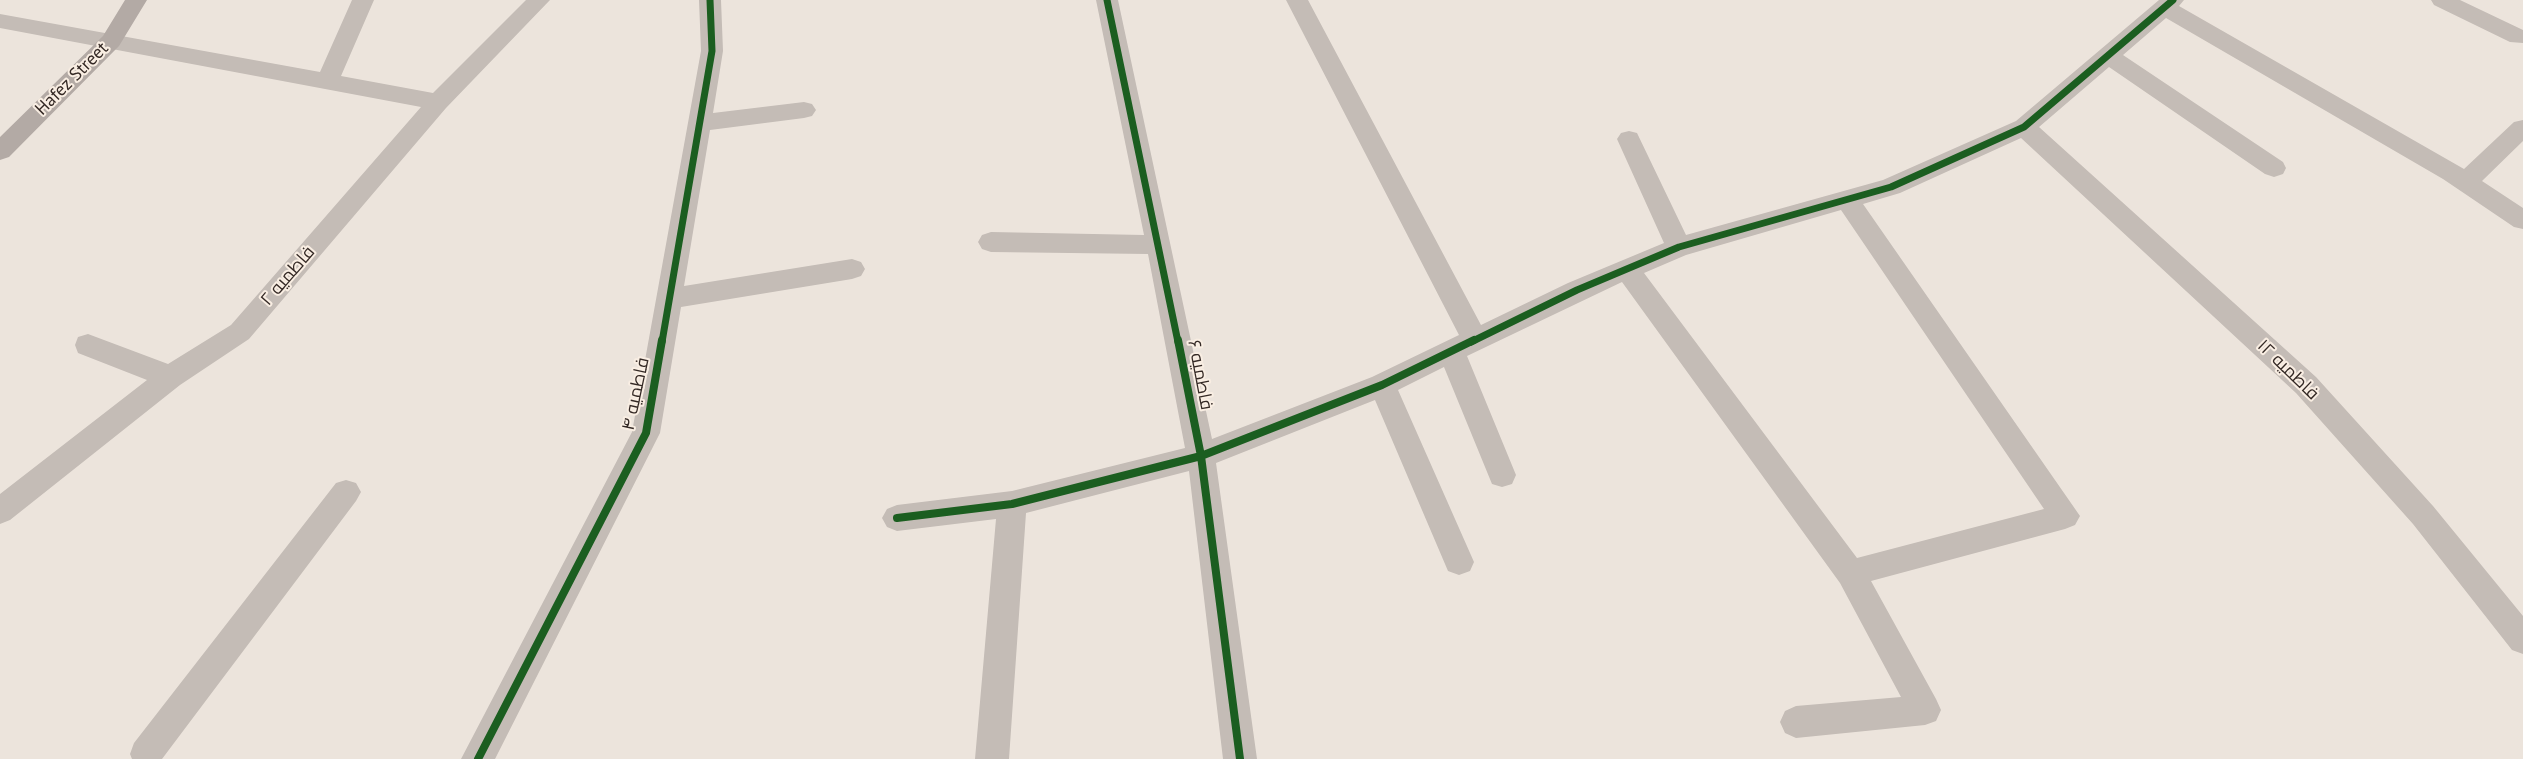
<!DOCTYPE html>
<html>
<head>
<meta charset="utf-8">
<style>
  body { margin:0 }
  canvas { display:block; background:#ece4dc }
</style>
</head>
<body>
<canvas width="2523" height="759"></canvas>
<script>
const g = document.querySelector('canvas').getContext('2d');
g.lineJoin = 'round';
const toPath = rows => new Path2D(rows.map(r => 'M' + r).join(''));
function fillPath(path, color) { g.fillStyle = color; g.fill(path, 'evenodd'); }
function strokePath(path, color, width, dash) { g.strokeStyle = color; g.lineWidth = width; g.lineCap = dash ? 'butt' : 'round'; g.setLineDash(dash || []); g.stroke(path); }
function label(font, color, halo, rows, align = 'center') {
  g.font = font + ' "PT Sans",Cairo,sans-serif'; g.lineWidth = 4; g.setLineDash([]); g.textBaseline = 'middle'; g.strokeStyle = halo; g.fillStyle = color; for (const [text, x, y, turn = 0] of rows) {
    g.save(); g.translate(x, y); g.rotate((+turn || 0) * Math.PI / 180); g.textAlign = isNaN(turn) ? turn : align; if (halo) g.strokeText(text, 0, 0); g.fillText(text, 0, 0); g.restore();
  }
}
fillPath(toPath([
  [352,0,374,0,341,76,433,93,526,0,550,0,446,108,249,339,180,385,10,520,0,524,0,494,147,380,78,353,75,345,78,337,88,334,168,364,231,325,421,107,0,28,0,14,320,72,352,0],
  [699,0,721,0,723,51,713,113,804,102,812,104,816,110,812,116,804,118,710,130,684,286,852,259,861,262,865,269,861,276,852,279,681,307,660,433,495,759,461,759,632,432,701,51,699,0],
  [1096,0,1118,0,1212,439,1372,377,1459,335,1286,0,1308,0,1481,325,1568,283,1664,243,1617,139,1621,133,1629,131,1637,133,1686,235,1883,180,2016,121,2159,0,2184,0,2179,6,2464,169,2514,122,2523,120,2523,141,2482,181,2523,208,2523,229,2514,227,2443,179,2166,18,2123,55,2283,162,2286,168,2283,174,2274,177,2265,174,2109,67,2039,127,2316,377,2433,506,2523,616,2523,654,2512,650,2413,524,2296,393,2021,138,1900,193,1863,204,2080,516,2075,525,2065,529,1871,581,1936,699,1941,710,1936,721,1925,725,1796,738,1785,733,1780,722,1785,711,1796,706,1901,697,1840,583,1622,282,1467,356,1516,475,1512,484,1502,487,1492,484,1444,367,1398,390,1474,562,1470,571,1459,575,1448,571,1375,400,1216,463,1257,759,1223,759,1189,471,1026,513,1009,759,975,759,996,519,897,531,887,527,882,518,887,509,897,505,1012,491,1185,448,1148,254,991,252,982,249,978,242,982,235,991,232,1144,235,1096,0],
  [1841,210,2044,509,1857,558,1644,273,1686,255,1841,210],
  [2431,0,2460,0,2523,30,2523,43,2510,42,2434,5,2431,0],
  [346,480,356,483,361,492,356,501,162,759,132,759,130,754,134,743,336,483,346,480]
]), '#c4bcb6');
fillPath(toPath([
  [125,0,147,0,119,46,9,157,0,160,0,137,103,36,125,0]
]), '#b3aaa5');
strokePath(toPath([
  [1107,0,1178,342],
  [662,342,712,51,710,0],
  [1471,342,1577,290,1679,247,1891,187,2024,127,2173,0]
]), '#1b5e20', 7);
strokePath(toPath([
  [1178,340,1201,456,1240,759],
  [897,518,1012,504,1201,456,1382,385,1474,340],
  [478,759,646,433,662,340]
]), '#1b5e20', 8);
label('18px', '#342925', '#f9eee3', [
  ["Hafez Street",72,79,-45],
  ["فاطمیه ۲",288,276,-49],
  ["فاطمیه ۱۲",2288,370,44],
  ["فاطمیه ۶",1200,375,79],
  ["فاطمیه ۴",636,394,-78]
]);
</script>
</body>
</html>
